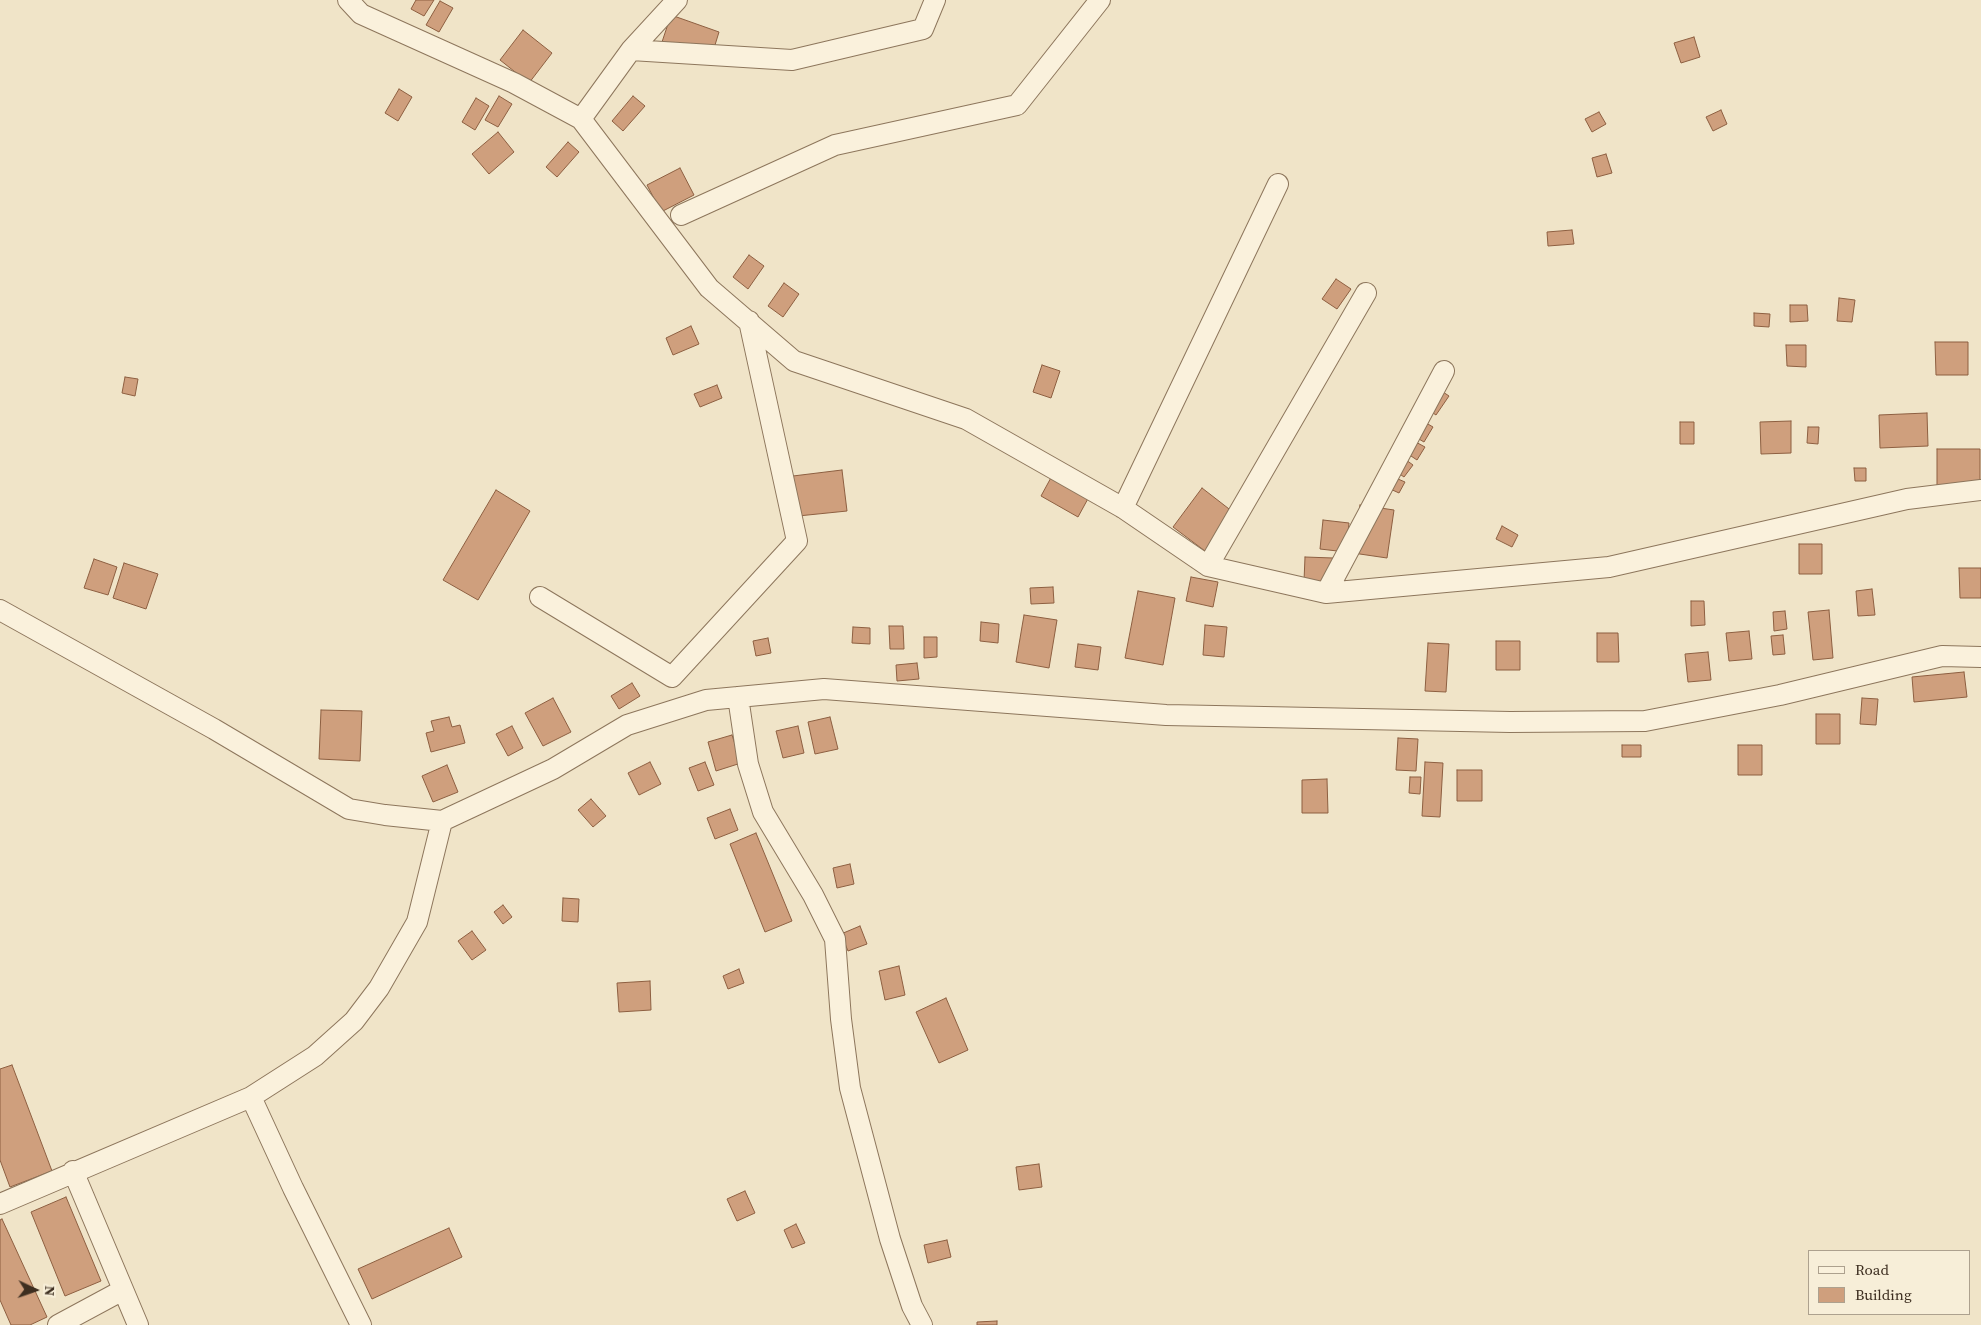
<!DOCTYPE html>
<html>
<head>
<meta charset="utf-8">
<style>
  body { margin:0 }
  #map { position:relative; width:1981px; height:1325px; overflow:hidden; background:#f0e4c8; font-family:"Source Serif 4",serif }
  canvas { display:block }
  .legend { position:absolute; left:1808px; top:1250px; width:162px; height:65px; box-sizing:border-box; background:#f7eed8; border:1px solid #ada18e; margin:0; padding:6px 9px; list-style:none; font-size:15px; color:#3d2e20 }
  .legend li { display:flex; align-items:center; gap:10px; height:25px }
  .legend b { width:25px; border:1px solid #ada18e }
  .north { position:absolute; left:10px; top:1265px; width:50px; height:50px; -webkit-text-stroke:4px #f7eed8; paint-order:stroke; rotate:93deg; font-size:14px; font-weight:700; line-height:20px; text-align:center; color:#3d2e20 }
  .north::after { content:''; display:block; margin:auto; width:18px; height:22px; background:#3d2e20; clip-path:polygon(50% 0,100% 100%,50% 72%,0 100%) }
</style>
</head>
<body>
<div id="map">
<canvas width="1981" height="1325"></canvas>
<ul class="legend">
<li><b style="height:6px;background:#faf1dc"></b>Road</li>
<li><b style="height:14px;background:#cf9f7d"></b>Building</li>
</ul>
<div class="north">N</div>
</div>
<script>
const g = document.querySelector('canvas').getContext('2d');
g.lineJoin = 'round';
function fillPath(path, color) { g.fillStyle = color; g.fill(path, 'evenodd'); }
const toPath = rows => new Path2D(rows.map(r => 'M' + r).join(''));
function strokePath(path, color, width, dash) { g.strokeStyle = color; g.lineWidth = width; g.lineCap = dash ? 'butt' : 'round'; g.setLineDash(dash || []); g.stroke(path); }
const building = toPath([
  [416,0,434,0,424,16,411,9,416,0],
  [440,1,453,8,439,32,426,25,440,1],
  [671,15,719,32,711,58,662,42,671,15],
  [523,30,552,53,529,83,500,60,523,30],
  [1694,37,1700,57,1681,63,1674,43,1694,37],
  [399,89,412,97,398,121,385,113,399,89],
  [499,96,512,104,498,127,485,120,499,96],
  [633,96,645,106,623,131,612,121,633,96],
  [476,98,489,106,475,130,462,122,476,98],
  [1721,110,1727,124,1713,131,1706,117,1721,110],
  [1599,112,1606,124,1592,132,1585,119,1599,112],
  [498,132,514,152,489,174,472,154,498,132],
  [568,142,579,152,557,177,546,167,568,142],
  [1606,154,1612,173,1597,177,1592,158,1606,154],
  [680,168,694,195,661,212,647,185,680,168],
  [1572,230,1574,244,1548,246,1547,232,1572,230],
  [749,255,764,266,748,289,733,277,749,255],
  [1336,279,1351,289,1337,309,1322,299,1336,279],
  [784,283,799,294,783,317,768,306,784,283],
  [1839,298,1855,300,1852,322,1837,321,1839,298],
  [1790,305,1807,305,1808,321,1790,322,1790,305],
  [1754,313,1770,314,1769,327,1754,326,1754,313],
  [691,326,699,344,673,355,666,338,691,326],
  [1935,342,1968,342,1968,375,1936,375,1935,342],
  [1786,345,1806,345,1806,367,1787,366,1786,345],
  [1042,365,1060,371,1051,398,1033,392,1042,365],
  [125,377,138,379,135,396,122,393,125,377],
  [717,385,722,398,700,407,694,394,717,385],
  [1440,390,1449,396,1436,415,1427,409,1440,390],
  [1927,413,1928,446,1880,448,1879,415,1927,413],
  [1421,420,1433,427,1424,442,1412,435,1421,420],
  [1791,421,1791,453,1761,454,1760,422,1791,421],
  [1680,422,1694,422,1694,444,1680,444,1680,422],
  [1808,427,1819,427,1818,444,1807,443,1808,427],
  [1412,440,1425,447,1417,460,1405,452,1412,440],
  [1937,449,1980,449,1980,496,1937,496,1937,449],
  [1402,457,1413,465,1404,477,1394,470,1402,457],
  [1854,468,1866,468,1866,481,1855,481,1854,468],
  [842,470,847,511,798,516,793,476,842,470],
  [1053,474,1090,495,1078,517,1041,496,1053,474],
  [1391,476,1405,482,1399,493,1386,487,1391,476],
  [1202,488,1233,512,1205,551,1173,527,1202,488],
  [496,490,530,511,478,600,443,580,496,490],
  [1360,505,1394,510,1387,558,1353,553,1360,505],
  [1323,520,1349,523,1346,552,1320,549,1323,520],
  [1502,526,1518,535,1512,547,1496,539,1502,526],
  [1799,544,1822,544,1822,574,1799,574,1799,544],
  [1305,557,1333,558,1331,582,1304,581,1305,557],
  [94,559,117,567,108,595,84,588,94,559],
  [124,563,158,574,146,609,113,598,124,563],
  [1959,568,1981,568,1981,598,1960,598,1959,568],
  [1191,577,1218,582,1213,607,1186,601,1191,577],
  [1053,587,1054,603,1031,604,1030,588,1053,587],
  [1872,589,1875,615,1858,616,1856,591,1872,589],
  [1138,591,1175,598,1163,665,1125,658,1138,591],
  [1691,601,1704,601,1705,625,1691,626,1691,601],
  [1829,610,1833,658,1813,660,1808,612,1829,610],
  [1785,611,1787,629,1774,631,1773,612,1785,611],
  [1024,615,1057,620,1049,668,1016,662,1024,615],
  [981,622,999,624,998,643,980,641,981,622],
  [1205,625,1227,627,1224,657,1203,655,1205,625],
  [889,626,903,626,904,649,890,649,889,626],
  [853,627,870,628,870,644,852,643,853,627],
  [1749,631,1752,659,1729,661,1726,633,1749,631],
  [1597,633,1618,633,1619,662,1597,662,1597,633],
  [1783,635,1785,654,1773,655,1771,636,1783,635],
  [924,637,937,637,937,657,924,658,924,637],
  [768,638,771,653,756,656,753,641,768,638],
  [1496,641,1520,641,1520,670,1496,670,1496,641],
  [1428,643,1449,644,1446,692,1425,691,1428,643],
  [1078,644,1101,647,1098,670,1075,667,1078,644],
  [1708,652,1711,680,1688,682,1685,654,1708,652],
  [917,663,919,679,897,681,896,665,917,663],
  [1964,672,1967,697,1914,702,1912,677,1964,672],
  [632,683,640,696,619,709,611,696,632,683],
  [553,698,571,732,543,746,525,713,553,698],
  [1862,698,1878,699,1876,725,1860,724,1862,698],
  [321,710,362,711,360,761,319,759,321,710],
  [1816,714,1840,714,1840,744,1816,744,1816,714],
  [449,717,452,727,460,725,465,743,431,752,426,733,434,731,431,721,449,717],
  [830,717,838,749,815,754,808,722,830,717],
  [512,726,523,748,508,756,496,734,512,726],
  [798,726,804,753,783,758,776,731,798,726],
  [732,735,741,763,716,771,708,742,732,735],
  [1398,738,1418,739,1416,771,1396,770,1398,738],
  [1622,745,1641,745,1641,757,1622,757,1622,745],
  [1738,745,1762,745,1762,775,1738,775,1738,745],
  [650,762,661,784,639,795,628,773,650,762],
  [705,762,714,785,698,791,689,768,705,762],
  [1425,762,1443,763,1440,817,1422,816,1425,762],
  [447,765,458,792,433,802,422,776,447,765],
  [1457,770,1482,770,1482,801,1457,801,1457,770],
  [1410,777,1421,777,1420,794,1409,793,1410,777],
  [1327,779,1328,813,1302,813,1302,780,1327,779],
  [591,799,606,816,593,827,578,810,591,799],
  [730,809,738,830,715,839,707,818,730,809],
  [756,833,792,921,765,932,730,844,756,833],
  [850,864,854,884,837,888,833,868,850,864],
  [563,898,579,899,578,922,562,921,563,898],
  [503,905,512,917,503,924,494,912,503,905],
  [860,926,867,944,848,951,841,934,860,926],
  [472,931,486,950,472,960,458,941,472,931],
  [899,966,905,995,885,1000,879,971,899,966],
  [739,969,744,983,728,989,723,976,739,969],
  [650,981,651,1010,619,1012,617,983,650,981],
  [946,998,968,1050,939,1063,916,1012,946,998],
  [12,1065,52,1171,10,1187,0,1160,0,1069,12,1065],
  [1039,1164,1042,1187,1019,1190,1016,1167,1039,1164],
  [745,1191,755,1213,737,1221,727,1199,745,1191],
  [66,1197,101,1281,65,1296,31,1212,66,1197],
  [2,1219,47,1317,30,1325,11,1325,0,1300,0,1220,2,1219],
  [796,1224,805,1243,792,1248,784,1230,796,1224],
  [449,1228,462,1257,372,1299,358,1269,449,1228],
  [947,1240,951,1257,928,1263,924,1245,947,1240],
  [997,1321,997,1325,977,1325,977,1322,997,1321]
]);
fillPath(building, '#cf9f7d');
strokePath(building, '#8d5f41', 1);
const street = toPath([
  [348,0,361,14,514,83,581,119,631,50,677,0],
  [631,50,792,60,923,29,935,0],
  [581,119,709,288,794,361,966,419,1123,508,1208,566,1326,593,1609,567,1907,499,1981,490],
  [681,215,835,145,1017,105,1100,0],
  [1123,508,1278,184],
  [1208,566,1366,293],
  [1326,593,1444,371],
  [540,597,672,677,797,541,749,321],
  [0,610,214,729,349,809,385,815,442,821,553,769,627,725,706,700,824,689,1166,715,1510,722,1645,721,1780,695,1942,656,1981,657],
  [738,697,748,764,763,812,813,895,835,939,841,1019,850,1088,890,1239,912,1306,922,1325],
  [73,1171,138,1325],
  [0,1204,251,1097],
  [58,1325,123,1290],
  [361,1325,293,1188,251,1097,315,1056,354,1021,379,988,417,922,442,821]
]);
strokePath(street, '#8d765c', 22);
strokePath(street, '#faf1dc', 20);
</script>
</body>
</html>
